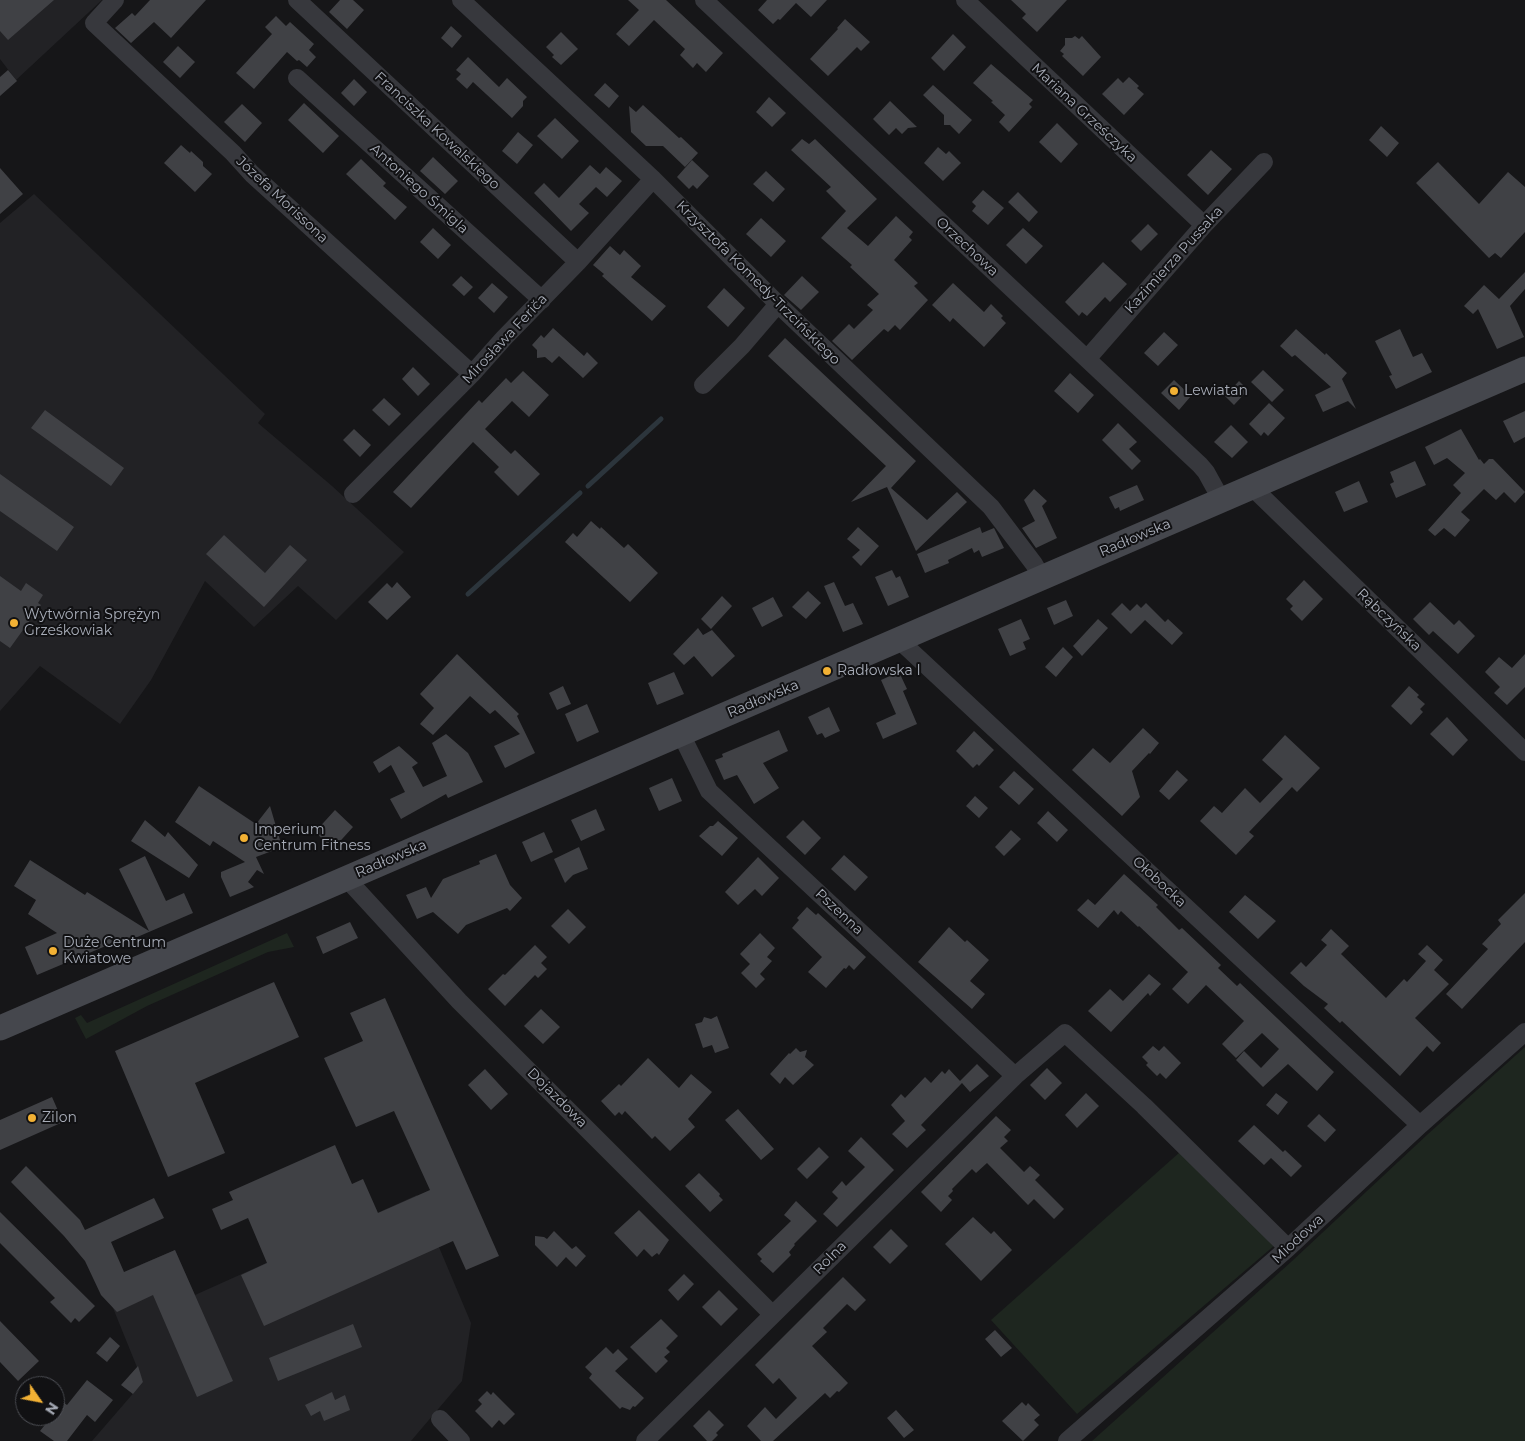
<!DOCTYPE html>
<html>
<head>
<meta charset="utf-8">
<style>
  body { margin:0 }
  #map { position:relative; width:1525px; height:1441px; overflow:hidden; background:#161618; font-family:Montserrat,sans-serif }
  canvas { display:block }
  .north { position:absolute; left:15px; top:1376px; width:50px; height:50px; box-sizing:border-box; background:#111113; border:1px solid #4d4f55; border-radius:50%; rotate:123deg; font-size:14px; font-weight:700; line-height:20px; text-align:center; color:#a8adb8 }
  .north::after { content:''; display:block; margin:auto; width:18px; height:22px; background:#f2b134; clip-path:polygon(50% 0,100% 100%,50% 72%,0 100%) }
</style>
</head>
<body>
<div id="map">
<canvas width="1525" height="1441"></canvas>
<div class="north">N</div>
</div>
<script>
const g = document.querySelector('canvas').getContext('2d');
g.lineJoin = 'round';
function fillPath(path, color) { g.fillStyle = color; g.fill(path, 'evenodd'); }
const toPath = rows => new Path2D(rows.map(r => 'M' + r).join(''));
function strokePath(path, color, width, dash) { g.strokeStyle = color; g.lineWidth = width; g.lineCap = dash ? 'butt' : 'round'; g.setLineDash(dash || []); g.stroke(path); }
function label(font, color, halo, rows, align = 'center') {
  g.font = font + ' Montserrat,sans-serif'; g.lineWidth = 4; g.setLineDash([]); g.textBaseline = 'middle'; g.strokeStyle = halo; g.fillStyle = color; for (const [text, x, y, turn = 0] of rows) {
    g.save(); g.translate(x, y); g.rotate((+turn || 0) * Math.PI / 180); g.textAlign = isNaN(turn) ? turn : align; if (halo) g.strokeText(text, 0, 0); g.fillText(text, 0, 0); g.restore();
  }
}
fillPath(toPath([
  [0,0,102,0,16,80,0,59],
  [34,194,265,414,258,423,332,486,404,552,336,620,298,586,254,627,205,581,151,680,120,724,40,666,0,711,0,223],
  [417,1195,471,1323,462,1381,411,1441,92,1441,143,1382,109,1298,148,1284,140,1265,175,1250,195,1295]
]), '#222225');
fillPath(toPath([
  [287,933,294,947,268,952,147,1006,86,1039,75,1018,81,1015,87,1023],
  [1525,1047,1525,1441,1092,1441,1291,1262,1428,1134],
  [1180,1152,1275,1245,1077,1414,991,1320]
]), '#1e261f');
strokePath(toPath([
  [588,486,661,419],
  [468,594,580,493]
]), '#2c353c', 5);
fillPath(toPath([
  [0,0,54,0,8,40,0,31],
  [150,0,206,0,171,38,154,22,131,43,115,28,132,13,135,16],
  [340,0,353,0,364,10,347,29,329,12],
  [628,0,666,0,723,53,706,72,697,63,693,68,680,55,685,49,654,20,629,46,616,34,639,10],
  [767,0,827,0,811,17,796,3,780,20,778,19,773,24,758,10],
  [1011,0,1067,0,1037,32,1022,18,1026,14],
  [276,16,286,26,290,22,314,44,309,50,316,57,307,67,299,60,297,61,287,52,254,89,236,73,272,34,265,27],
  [845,19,870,42,861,51,857,47,828,76,810,59,838,29,837,28],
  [451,26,462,36,452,48,441,38],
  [561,32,578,49,561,65,552,57,554,55,546,47],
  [953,34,966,47,944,71,931,58],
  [1075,36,1079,39,1082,36,1101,57,1083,76,1062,56,1064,54,1060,51,1065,45,1065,38,1072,38],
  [178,46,195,62,180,78,163,62],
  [468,57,499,87,507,78,527,97,523,101,523,106,512,118,473,82,467,89,456,79,461,74,456,70],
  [991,64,1033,100,1029,104,1032,107,1009,132,999,122,1005,115,991,102,993,101,973,83],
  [8,70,17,81,0,96,0,77],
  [1129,77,1139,86,1137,88,1144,94,1124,115,1102,94,1118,78,1123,83],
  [354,79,367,92,354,106,341,93],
  [605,83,619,96,609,108,594,95],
  [933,85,972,120,959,134,950,125,944,125,944,115,923,95],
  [769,97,786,113,772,127,756,112],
  [890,101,917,127,908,128,902,134,896,128,889,135,873,119],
  [304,103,339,136,323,153,288,120],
  [242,104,262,123,245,142,224,122],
  [643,105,679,138,681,137,698,153,685,167,663,146,646,146,631,132,629,106,636,112],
  [555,118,579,141,562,159,537,136],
  [1057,123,1078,144,1061,163,1039,142],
  [1381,126,1399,143,1387,157,1369,140],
  [518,132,533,145,517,164,502,151],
  [802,139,809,144,815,139,877,199,847,228,868,246,896,216,913,232,909,237,912,240,894,260,918,283,914,286,928,300,900,330,895,325,888,332,884,329,852,360,832,341,849,324,854,329,873,310,867,305,879,294,850,267,852,265,821,238,846,211,826,191,831,187,791,150],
  [181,145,190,153,191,151,203,162,203,166,212,174,195,192,164,163],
  [938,147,946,154,949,151,961,163,943,181,924,163],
  [1211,150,1232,169,1208,195,1187,175],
  [433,157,458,181,445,194,420,171],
  [361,159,386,183,383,186,407,207,395,220,346,174],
  [692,160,709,176,697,189,693,185,689,189,677,177],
  [1438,162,1479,204,1508,172,1525,187,1525,232,1501,258,1495,253,1489,258,1416,183],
  [590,165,600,174,606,167,622,181,607,197,596,187,579,204,589,213,571,231,534,193,544,183,559,198],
  [0,168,23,194,0,214],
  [766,171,785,189,773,202,753,184],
  [983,190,1004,208,988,225,972,211,976,206,972,202],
  [1018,192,1038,212,1029,222,1008,202],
  [761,218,786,241,771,257,746,234],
  [1148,224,1158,234,1141,251,1131,241],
  [433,228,451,245,438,259,420,242],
  [1023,228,1043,246,1026,264,1006,245],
  [610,246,620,255,624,250,641,266,631,277,666,306,652,321,602,276,604,274,593,265],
  [1103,262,1127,284,1110,302,1105,297,1087,316,1082,312,1079,316,1065,302],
  [1525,272,1525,289,1510,306,1524,337,1497,349,1478,309,1473,314,1464,306,1484,285,1499,299],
  [461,276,473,287,464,296,452,285],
  [802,276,819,292,801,310,784,295],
  [492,283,508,297,494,313,478,298],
  [953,283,984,312,991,304,1003,316,1001,318,1006,323,984,347,953,318,950,322,932,305],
  [724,288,745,308,728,327,707,307],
  [553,328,584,356,587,352,598,363,583,378,559,356,552,363,545,357,537,358,537,350,532,345,541,335,544,338],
  [1296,329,1325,355,1326,353,1347,373,1342,379,1356,409,1348,401,1323,412,1315,395,1331,387,1295,355,1292,357,1280,346],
  [1400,329,1413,357,1422,353,1432,372,1396,389,1389,376,1392,375,1375,341],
  [1164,332,1178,345,1158,366,1144,353],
  [785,338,916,461,891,488,927,520,957,492,967,502,916,551,887,487,851,502,886,466,768,356],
  [413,367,430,384,418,396,402,379],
  [1263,370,1284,390,1272,402,1251,382],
  [523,371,549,395,529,417,512,401,485,429,511,454,515,450,540,474,518,496,494,472,499,467,473,442,411,508,393,492,479,400,482,403,506,378,511,383],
  [1070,373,1094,395,1078,413,1054,391],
  [1174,380,1191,396,1179,410,1161,393],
  [1239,381,1248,390,1234,405,1225,396],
  [384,398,401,414,389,426,372,410],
  [1269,403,1285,418,1268,436,1264,432,1261,436,1249,424],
  [45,410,124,468,111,486,31,428],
  [1525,411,1525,437,1514,443,1503,421],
  [1118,423,1137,442,1129,449,1141,461,1132,470,1102,440],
  [1231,425,1248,442,1232,458,1214,442],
  [354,429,371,445,360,457,343,440],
  [1461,429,1479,460,1480,459,1484,464,1489,459,1493,459,1525,492,1515,503,1504,492,1496,500,1484,489,1461,512,1470,520,1455,537,1444,528,1435,536,1428,530,1461,493,1453,485,1465,473,1447,458,1434,465,1425,447],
  [1415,461,1426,485,1396,498,1390,484,1394,482,1390,472],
  [0,474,74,527,57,551,0,511],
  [1359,481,1368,502,1344,512,1335,492],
  [1137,485,1144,500,1120,511,1119,507,1115,509,1109,497],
  [1034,489,1047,501,1042,506,1057,538,1036,548,1022,528,1035,521,1024,500],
  [591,521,600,529,601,527,624,548,628,544,658,573,630,602,565,542,573,533,577,537],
  [858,527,879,546,861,566,852,557,860,550,847,539],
  [980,527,982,533,994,528,1004,548,982,557,979,550,974,553,972,548,948,560,949,563,925,573,917,554],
  [224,535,265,573,290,545,307,560,264,607,206,554],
  [892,570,896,578,900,576,909,597,888,606,875,577],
  [0,576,21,591,26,583,43,595,38,603,41,605,10,648,0,641],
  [1304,580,1323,599,1302,621,1290,609,1293,606,1286,599],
  [397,582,411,597,387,620,368,602,387,583,392,588],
  [834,582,845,606,853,603,863,624,843,632,824,586],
  [808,591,821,603,806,619,792,607],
  [722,596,732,606,711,629,701,619],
  [773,597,783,616,762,627,752,608],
  [1066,600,1073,616,1054,625,1047,608],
  [1430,602,1454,625,1459,620,1475,636,1458,654,1433,631,1429,635,1413,619],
  [1122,603,1130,611,1137,604,1141,608,1146,603,1165,622,1168,619,1183,633,1172,645,1145,620,1131,634,1111,614],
  [1021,619,1030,639,1023,642,1026,649,1010,656,998,629],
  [1098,619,1108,628,1082,656,1073,646],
  [698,628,703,635,712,630,735,656,712,677,694,656,684,665,673,654],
  [1063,647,1073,657,1056,677,1045,667],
  [457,654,519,714,517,716,535,753,505,768,494,746,520,734,495,710,490,714,470,696,433,735,420,724,434,708,420,694],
  [1525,654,1525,687,1507,705,1494,693,1500,687,1485,672,1499,657,1512,668],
  [674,672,684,694,657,705,648,683],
  [899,672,907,689,903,691,917,724,883,739,876,723,896,714,881,680],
  [563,686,571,704,557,710,549,693],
  [1409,686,1419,695,1417,697,1425,704,1420,709,1423,712,1411,725,1391,706],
  [587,704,599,732,577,742,565,714],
  [829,707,840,731,825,738,822,733,817,735,808,717],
  [1447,717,1468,740,1453,756,1430,734],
  [1143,728,1159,743,1150,754,1149,753,1132,771,1140,797,1122,816,1072,770,1093,748,1110,763],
  [779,730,788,751,763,763,779,788,754,804,737,775,724,780,715,760,723,757,722,754],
  [974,731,994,750,979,766,977,764,973,768,956,751],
  [446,734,468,753,483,782,448,798,446,794,401,819,390,799,405,792,391,765,379,773,373,762,399,746,418,763,412,767,423,787,447,776,432,743],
  [1285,735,1320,768,1297,792,1292,787,1249,832,1254,836,1236,855,1200,821,1214,806,1222,813,1245,788,1260,803,1283,779,1262,760],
  [1177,770,1188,780,1169,800,1159,791],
  [1014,771,1034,789,1019,805,999,787],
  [672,778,682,801,659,811,649,788],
  [199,786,256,824,270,806,280,840,272,851,256,857,264,874,257,870,248,882,254,887,230,897,221,877,221,872,245,862,213,841,210,846,175,822],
  [975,796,988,808,979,818,966,806],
  [596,809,605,830,581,841,571,820],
  [335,810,353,827,333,849,315,832],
  [1048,811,1068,830,1057,842,1037,823],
  [145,820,165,837,168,832,198,865,189,878,131,841],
  [803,820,821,838,805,855,786,837],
  [718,821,738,838,722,856,699,836,710,826,713,826],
  [1011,830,1021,839,1004,856,995,847],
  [544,832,553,852,531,862,522,842],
  [579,847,588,869,573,875,565,883,554,859],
  [496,854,510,885,522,898,510,911,507,908,466,925,458,934,433,912,417,919,406,895,426,887,431,898,443,879,480,864,479,861],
  [844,855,868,877,855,891,831,869],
  [145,856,166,901,184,893,193,913,128,941,127,937,37,975,25,947,57,933,28,914,36,900,14,886,30,860,85,895,87,892,149,931,119,869],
  [758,857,779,878,762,896,755,889,738,905,725,892],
  [1124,874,1158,905,1156,907,1179,930,1182,928,1221,965,1218,968,1237,986,1240,983,1334,1072,1317,1091,1288,1064,1263,1087,1236,1060,1244,1051,1261,1068,1279,1049,1262,1033,1236,1058,1222,1044,1244,1021,1206,985,1188,1004,1172,989,1188,972,1139,926,1138,927,1121,911,1118,915,1114,910,1098,928,1077,910,1088,899,1095,905],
  [1525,893,1525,942,1462,1009,1446,994,1488,949,1482,944,1501,924,1498,920],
  [1245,895,1276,921,1258,939,1229,912],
  [807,907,816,915,818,913,866,957,854,970,849,965,846,969,844,968,826,988,808,972,822,957,792,928,799,920,797,918],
  [568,909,586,927,569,944,551,926],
  [350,922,358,938,323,954,316,937],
  [949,927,965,942,967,940,989,960,970,981,985,994,972,1009,918,962],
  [1331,929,1349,946,1341,954,1386,998,1404,979,1407,982,1426,961,1418,954,1427,945,1443,960,1434,970,1449,984,1415,1018,1441,1043,1433,1052,1427,1046,1400,1076,1342,1021,1340,1023,1324,1008,1328,1004,1304,986,1290,973,1301,962,1306,967,1327,945,1321,940],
  [760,933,775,948,767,957,772,961,760,974,765,979,756,988,741,973,750,964,740,954],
  [535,945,547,957,541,963,547,969,538,978,535,975,505,1006,488,989,503,974,505,975],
  [1149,974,1161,984,1150,996,1148,993,1111,1032,1088,1011,1110,989,1123,1001],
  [274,982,299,1037,195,1083,225,1153,168,1177,115,1051],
  [385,998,499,1256,466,1270,453,1241,264,1326,241,1275,267,1263,248,1218,221,1230,212,1209,233,1200,229,1192,335,1145,352,1184,363,1179,378,1213,430,1190,394,1111,356,1127,324,1058,363,1041,350,1013],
  [541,1009,560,1027,543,1044,524,1026],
  [717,1016,729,1048,715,1053,712,1045,703,1048,695,1024,702,1022,704,1017,711,1019],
  [1153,1046,1159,1051,1164,1046,1181,1063,1166,1079,1160,1073,1157,1076,1146,1065,1148,1063,1142,1057],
  [796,1048,800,1052,807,1050,805,1057,814,1065,793,1085,785,1077,780,1084,770,1074,789,1053,790,1054],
  [648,1058,679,1088,691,1074,712,1092,688,1119,695,1127,670,1151,655,1136,652,1139,625,1111,622,1115,619,1112,615,1116,601,1101,619,1084,621,1086],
  [977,1064,989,1076,970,1092,962,1083,921,1125,926,1130,907,1148,892,1134,905,1121,891,1105,901,1094,905,1098,925,1077,931,1083,942,1071,945,1074,949,1069,960,1081],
  [1047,1068,1062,1083,1045,1100,1030,1085],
  [485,1069,508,1094,491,1110,468,1085],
  [1086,1093,1099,1106,1077,1128,1065,1115],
  [1276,1093,1288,1102,1278,1115,1266,1105],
  [52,1097,63,1122,0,1150,0,1120],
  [738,1109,774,1149,761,1160,725,1120],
  [1319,1114,1336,1130,1325,1142,1307,1126],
  [996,1116,1011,1130,1004,1137,1008,1141,1000,1148,1024,1172,1030,1166,1040,1175,1035,1180,1064,1209,1054,1219,1034,1199,1028,1205,987,1163,976,1173,972,1169,952,1189,953,1191,948,1196,952,1200,941,1212,921,1192],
  [1254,1125,1283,1152,1285,1150,1302,1166,1291,1177,1271,1158,1264,1165,1238,1141],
  [861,1137,894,1170,837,1227,823,1214,838,1198,832,1192,842,1181,846,1186,865,1167,848,1151],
  [819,1147,829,1157,807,1179,797,1169],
  [26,1166,80,1220,85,1230,154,1198,164,1218,111,1242,124,1272,175,1250,233,1381,197,1397,153,1295,117,1312,101,1295,85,1261,64,1236,11,1182],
  [699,1173,720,1194,719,1196,723,1200,710,1212,685,1186],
  [796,1201,817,1221,794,1244,795,1245,789,1252,791,1255,773,1273,760,1261,762,1259,757,1254,791,1221,784,1215],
  [639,1210,669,1240,659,1255,657,1253,652,1257,644,1249,637,1257,614,1233],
  [0,1212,95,1306,79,1322,75,1318,71,1323,50,1302,55,1298,0,1243],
  [973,1217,991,1234,994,1231,1012,1250,981,1281,945,1244],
  [891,1229,908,1246,890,1264,873,1247],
  [554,1231,572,1249,576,1246,586,1256,576,1267,566,1257,557,1267,535,1245,535,1236,544,1237,547,1239],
  [684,1274,694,1284,678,1301,668,1290],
  [843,1277,866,1300,855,1311,847,1304,823,1328,827,1332,812,1346,848,1383,839,1392,837,1391,830,1398,825,1393,773,1441,761,1441,747,1426,765,1407,776,1419,797,1398,779,1378,773,1384,755,1365],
  [719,1290,738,1309,721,1326,702,1307],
  [661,1319,678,1336,666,1348,670,1352,664,1357,668,1361,656,1373,630,1347],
  [0,1321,39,1361,18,1381,0,1362],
  [353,1324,362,1347,278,1381,269,1358],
  [995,1330,1012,1348,1001,1357,985,1339],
  [110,1337,120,1346,107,1362,96,1353],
  [606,1347,613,1354,618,1349,628,1359,615,1371,644,1398,635,1407,633,1406,630,1410,622,1407,620,1409,589,1378,592,1374,585,1367],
  [138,1366,143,1382,133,1394,121,1385],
  [87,1380,113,1400,95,1422,87,1415,67,1441,54,1441,40,1431,52,1416,55,1416,55,1412,63,1402,67,1405],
  [487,1391,491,1395,493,1392,515,1414,504,1425,499,1420,492,1428,475,1411,482,1404,478,1400],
  [332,1392,335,1400,345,1395,350,1410,324,1421,320,1411,311,1416,305,1405],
  [1022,1402,1026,1406,1028,1403,1040,1415,1034,1420,1039,1425,1023,1441,1002,1421],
  [709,1410,724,1425,716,1433,718,1435,712,1441,707,1441,693,1426],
  [896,1410,914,1430,904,1438,887,1418]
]), '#404145');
strokePath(toPath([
  [115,0,94,23,233,153,252,174,472,374],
  [297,0,578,262],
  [461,0,653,179,783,309,991,507,1034,564,1042,578],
  [704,0,1200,465,1206,472,1222,501],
  [965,0,1204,225],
  [297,78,542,300],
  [1087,359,1204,225,1264,162],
  [703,385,742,346,778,304],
  [1252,487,1525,752],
  [353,494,472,374,504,338,578,262,653,179],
  [899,640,1420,1125],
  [681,734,709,791,1015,1076],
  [346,878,459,1001,772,1314],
  [440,1419,461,1441],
  [645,1441,1015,1076,1065,1033,1144,1106,1288,1248],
  [1067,1441,1288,1248,1420,1125,1525,1032]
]), '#37383d', 18);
strokePath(toPath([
  [0,1028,1525,369]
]), '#45474d', 25);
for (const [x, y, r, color] of [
  [1174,391,5,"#f2b134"],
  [14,623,5,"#f2b134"],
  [827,671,5,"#f2b134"],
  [244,838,5,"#f2b134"],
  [53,951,5,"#f2b134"],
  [32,1118,5,"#f2b134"]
]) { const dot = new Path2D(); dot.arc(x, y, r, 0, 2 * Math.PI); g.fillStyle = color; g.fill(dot); strokePath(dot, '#111113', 2); }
label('14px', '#a8adb8', '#111113', [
  ["Mariana Grześczyka",1084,113,43],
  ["Franciszka Kowalskiego",437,131,43],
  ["Antoniego Śmigla",419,189,42],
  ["Józefa Morissona",282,200,43],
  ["Orzechowa",967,247,43],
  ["Kazimierza Pussaka",1174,260,-48],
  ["Krzysztofa Komedy-Trzcińskiego",758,283,45],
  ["Mirosława Feriča",505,339,-47],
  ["Radłowska",1135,538,-23],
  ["Rąbczyńska",1389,620,44],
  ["Radłowska",763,699,-23],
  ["Radłowska",391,859,-23],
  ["Ołobocka",1159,882,43],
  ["Pszenna",839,912,43],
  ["Dojazdowa",557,1098,45],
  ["Miodowa",1298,1239,-43],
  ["Rolna",830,1258,-45]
]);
label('14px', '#a8adb8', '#111113', [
  ["Lewiatan",1184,391],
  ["Wytwórnia Sprężyn",24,615],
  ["Grześkowiak",24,631],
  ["Radłowska I",837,671],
  ["Imperium",254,830],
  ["Centrum Fitness",254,846],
  ["Duże Centrum",63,943],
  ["Kwiatowe",63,959],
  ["Zilon",42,1118]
], 'left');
</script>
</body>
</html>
